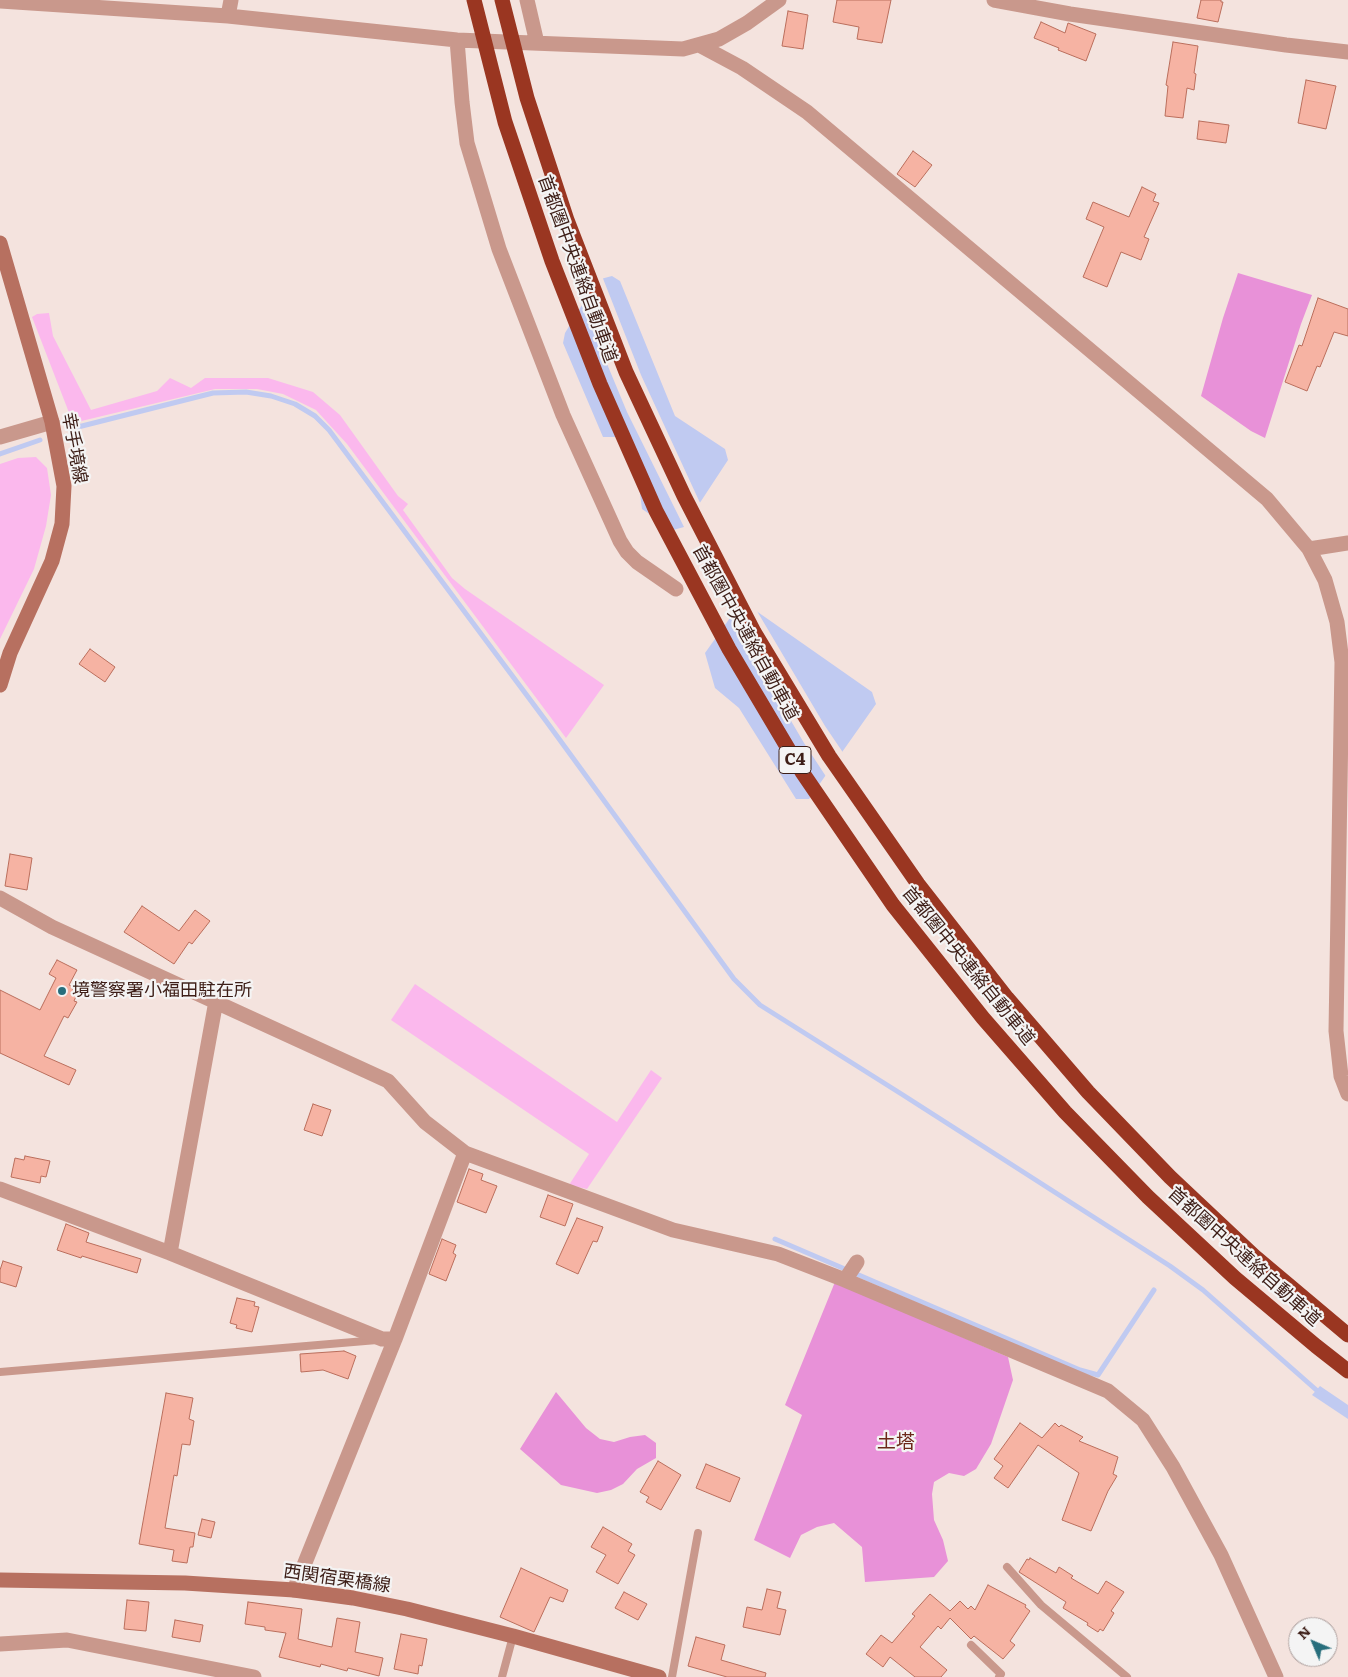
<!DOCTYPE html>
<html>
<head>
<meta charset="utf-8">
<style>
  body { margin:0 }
  #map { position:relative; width:1348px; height:1677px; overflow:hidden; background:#f4e3de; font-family:Literata,serif }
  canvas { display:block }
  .north { position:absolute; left:1288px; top:1617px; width:50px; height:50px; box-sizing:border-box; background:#f4f4f4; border:1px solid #ab9e9c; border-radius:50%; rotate:315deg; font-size:14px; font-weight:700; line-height:20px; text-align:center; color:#3d1e17 }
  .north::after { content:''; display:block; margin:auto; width:18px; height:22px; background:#286e7c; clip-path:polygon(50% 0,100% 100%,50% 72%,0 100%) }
</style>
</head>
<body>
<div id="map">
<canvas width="1348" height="1677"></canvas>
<div class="north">N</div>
</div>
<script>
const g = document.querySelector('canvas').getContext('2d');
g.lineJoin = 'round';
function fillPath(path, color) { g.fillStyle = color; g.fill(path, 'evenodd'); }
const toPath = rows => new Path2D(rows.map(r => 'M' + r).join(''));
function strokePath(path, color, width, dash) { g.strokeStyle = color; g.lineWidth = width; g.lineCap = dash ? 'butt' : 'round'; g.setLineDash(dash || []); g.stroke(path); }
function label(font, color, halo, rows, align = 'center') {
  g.font = font + ' Literata,"Noto Sans JP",serif'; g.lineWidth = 4.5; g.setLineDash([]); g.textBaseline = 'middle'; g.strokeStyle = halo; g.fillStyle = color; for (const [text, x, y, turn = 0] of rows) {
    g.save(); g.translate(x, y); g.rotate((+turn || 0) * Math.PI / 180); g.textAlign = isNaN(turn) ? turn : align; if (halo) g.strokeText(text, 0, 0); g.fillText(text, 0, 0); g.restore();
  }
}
fillPath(toPath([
  [49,313,53,336,91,410,157,391,170,378,191,388,205,378,268,378,313,392,340,415,398,496,408,504,403,510,452,578,465,589,604,685,566,738,347,444,316,410,283,394,257,389,215,389,73,423,32,317,37,314],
  [36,457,47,468,51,495,46,526,34,569,0,639,0,464,18,458],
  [415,984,617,1122,651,1070,662,1078,587,1189,569,1185,589,1154,391,1020]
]), '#fbb8ed');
fillPath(toPath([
  [1238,273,1312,295,1301,324,1265,438,1251,431,1201,396,1223,318],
  [835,1282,1008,1357,1013,1380,991,1444,976,1469,964,1476,949,1473,934,1482,932,1494,934,1520,943,1540,948,1561,934,1577,865,1582,862,1547,834,1523,817,1527,801,1535,790,1558,754,1540,802,1415,785,1405],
  [556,1392,586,1428,600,1439,614,1442,630,1437,645,1435,656,1443,656,1458,637,1469,623,1484,611,1490,597,1493,561,1485,520,1449]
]), '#e891d8');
fillPath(toPath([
  [612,276,620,281,675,416,725,449,728,460,684,527,673,530,642,509,637,470,616,437,603,437,563,343,565,333,597,280],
  [742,601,872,692,876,704,809,799,796,799,739,708,715,688,705,653],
  [1320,1386,1348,1405,1348,1419,1312,1395]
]), '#c0caf1');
fillPath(toPath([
  [602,276,641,375,701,505,685,529,627,412,600,347,582,300,595,278],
  [740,599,743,599,754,606,825,726,844,754,827,778,804,743,729,615]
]), '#f4e3de');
strokePath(toPath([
  [74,428,213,393,246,392,271,396,295,404,315,416,329,430,546,721,734,979,760,1005,903,1095,1170,1266,1203,1290,1322,1395],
  [0,454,40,440],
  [775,1239,1080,1370,1098,1375,1154,1290]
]), '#c0caf1', 5);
const building = toPath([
  [837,0,891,0,882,43,857,39,859,27,833,22,837,0],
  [1201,0,1221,0,1221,2,1223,2,1218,22,1197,18,1201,0],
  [788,11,808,15,803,49,782,46,788,11],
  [1041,22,1065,33,1068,23,1096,34,1086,61,1058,50,1059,48,1034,38,1041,22],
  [1173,42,1198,46,1194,73,1196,74,1194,90,1187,88,1183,118,1165,116,1168,86,1166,85,1173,42],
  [1306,80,1336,86,1326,129,1298,123,1306,80],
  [1199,121,1229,125,1226,143,1197,139,1199,121],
  [913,151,932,165,915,187,897,174,913,151],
  [1142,187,1156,194,1153,201,1159,203,1144,237,1149,239,1141,260,1121,252,1107,287,1083,277,1104,227,1086,219,1093,202,1129,217,1142,187],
  [1318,298,1348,309,1348,336,1334,332,1320,367,1317,366,1307,391,1285,382,1299,345,1302,346,1318,298],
  [90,649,115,667,105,682,79,664,90,649],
  [10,854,32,858,27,890,5,886,10,854],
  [142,906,179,931,195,910,210,921,192,944,189,942,174,964,124,932,142,906],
  [57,960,77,970,69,985,73,987,72,989,78,992,74,1001,77,1002,68,1018,64,1016,44,1056,76,1070,69,1085,0,1053,0,990,40,1010,56,978,49,974,57,960],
  [313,1104,331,1110,322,1136,304,1130,313,1104],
  [25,1156,50,1161,46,1177,41,1176,40,1183,11,1177,15,1158,24,1160,25,1156],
  [469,1169,483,1174,481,1180,497,1186,486,1213,457,1202,469,1169],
  [548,1195,573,1204,565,1226,540,1217,548,1195],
  [577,1218,603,1227,597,1242,593,1241,578,1274,556,1264,577,1218],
  [66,1224,89,1233,86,1242,141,1259,137,1273,82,1256,81,1258,57,1250,66,1224],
  [442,1239,456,1245,453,1253,456,1255,446,1281,429,1274,442,1239],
  [3,1261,22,1267,16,1287,0,1282,0,1270,3,1261],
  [237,1298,255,1302,254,1306,259,1307,252,1332,236,1328,237,1325,230,1323,237,1298],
  [344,1351,356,1356,348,1379,323,1370,301,1372,300,1354,344,1351],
  [166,1393,193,1398,189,1419,194,1421,190,1445,182,1444,177,1476,174,1475,165,1528,195,1533,193,1547,190,1547,187,1563,172,1561,174,1550,139,1544,166,1393],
  [1020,1423,1042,1438,1055,1423,1059,1427,1061,1425,1083,1437,1079,1441,1118,1457,1113,1474,1117,1476,1108,1491,1091,1531,1062,1520,1079,1473,1038,1445,1008,1488,994,1478,1003,1466,994,1459,1020,1423],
  [658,1461,681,1475,661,1510,646,1502,649,1497,640,1492,658,1461],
  [706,1464,740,1478,730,1502,696,1488,706,1464],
  [202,1519,215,1522,211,1538,198,1535,202,1519],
  [603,1527,632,1544,628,1551,635,1555,618,1584,596,1572,606,1555,591,1547,603,1527],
  [1030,1558,1056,1573,1059,1567,1073,1576,1071,1578,1098,1594,1106,1581,1124,1592,1111,1611,1114,1613,1103,1631,1100,1629,1098,1632,1087,1625,1088,1623,1063,1608,1066,1602,1019,1572,1027,1559,1029,1560,1030,1558],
  [521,1568,568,1590,563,1602,550,1597,534,1632,500,1617,521,1568],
  [988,1585,1026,1605,1025,1607,1030,1611,1010,1641,1015,1645,1003,1659,974,1636,971,1639,950,1618,941,1629,938,1626,920,1647,947,1670,941,1677,915,1677,890,1657,883,1667,866,1654,881,1635,892,1643,915,1616,912,1614,930,1594,950,1611,960,1601,968,1609,971,1606,975,1610,988,1585],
  [767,1589,781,1592,777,1608,786,1610,780,1635,743,1627,747,1607,762,1610,767,1589],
  [624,1592,647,1604,638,1620,615,1608,624,1592],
  [127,1600,149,1602,146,1631,124,1629,127,1600],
  [248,1602,302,1609,298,1639,327,1646,332,1647,337,1618,360,1622,355,1652,383,1658,379,1676,348,1668,347,1671,321,1664,320,1667,279,1657,286,1633,265,1630,265,1627,245,1624,248,1602],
  [175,1620,203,1625,200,1642,172,1637,175,1620],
  [401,1634,427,1639,422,1666,419,1665,418,1674,394,1669,401,1634],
  [696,1637,725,1645,721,1660,766,1673,765,1677,727,1677,688,1666,696,1637]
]);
fillPath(building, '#f6b3a3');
strokePath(building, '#ba6e5c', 1);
strokePath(toPath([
  [0,1372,377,1340],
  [1007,1567,1041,1605,1127,1677],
  [971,1645,1001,1674,999,1677],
  [502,1677,513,1636],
  [672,1677,698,1533]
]), '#c9988c', 8);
strokePath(toPath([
  [527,0,537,43],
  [994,0,1070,14,1286,45,1348,52],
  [0,1,228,16,457,40,683,49,719,39,747,23,779,0],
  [228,16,231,0],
  [457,40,462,102,467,143,499,249,563,415,620,541,627,552,637,562,676,589],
  [699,45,742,68,807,112,1267,499,1309,549,1348,543],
  [0,437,52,422],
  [1309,549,1325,580,1337,622,1342,662,1336,1031,1341,1076,1348,1094],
  [0,898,52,927,388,1081,425,1122,465,1153,673,1230,778,1254,845,1280,1108,1391,1143,1420,1173,1467,1221,1555,1276,1677],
  [0,1189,170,1253,382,1339,395,1339],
  [170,1253,216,1001],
  [845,1280,857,1262],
  [294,1590,395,1339,465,1153],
  [0,1644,67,1640,254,1677]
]), '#c9988c', 15);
strokePath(toPath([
  [0,243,52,422,64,486,62,524,52,561,10,653,0,685],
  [0,1580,185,1583,294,1590,353,1598,407,1609,513,1636,659,1677]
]), '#b77060', 15);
strokePath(toPath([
  [474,0,505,122,552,261,600,384,656,511,729,649,802,772,893,905,983,1018,1065,1112,1148,1197,1235,1278,1316,1346,1348,1371],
  [502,0,527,98,567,220,626,372,684,496,754,632,829,756,918,884,1007,998,1088,1092,1170,1177,1254,1256,1348,1335]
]), '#9a3621', 15);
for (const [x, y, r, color] of [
  [62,991,5,"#286e7c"]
]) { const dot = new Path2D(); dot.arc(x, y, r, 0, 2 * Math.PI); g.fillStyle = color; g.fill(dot); strokePath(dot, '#f4f4f4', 2); }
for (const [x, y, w] of [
  [795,760,32]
]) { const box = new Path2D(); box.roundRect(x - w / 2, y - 13.5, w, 27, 4); g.fillStyle = '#f4f4f4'; g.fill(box); strokePath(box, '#3d1e17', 1); }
label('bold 16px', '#3d1e17', null, [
  ["C4",795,760]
]);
label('18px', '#3d1e17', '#f4f4f4', [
  ["首都圏中央連絡自動車道",577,269,70],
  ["幸手境線",74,448,80],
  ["首都圏中央連絡自動車道",745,633,61],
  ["首都圏中央連絡自動車道",968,966,51],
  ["首都圏中央連絡自動車道",1244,1257,42],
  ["西関宿栗橋線",337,1579,8]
]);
label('18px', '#3d1e17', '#f4f4f4', [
  ["境警察署小福田駐在所",72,991]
], 'left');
label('19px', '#6d281a', '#f4f4f4', [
  ["土塔",896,1442]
]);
</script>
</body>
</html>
